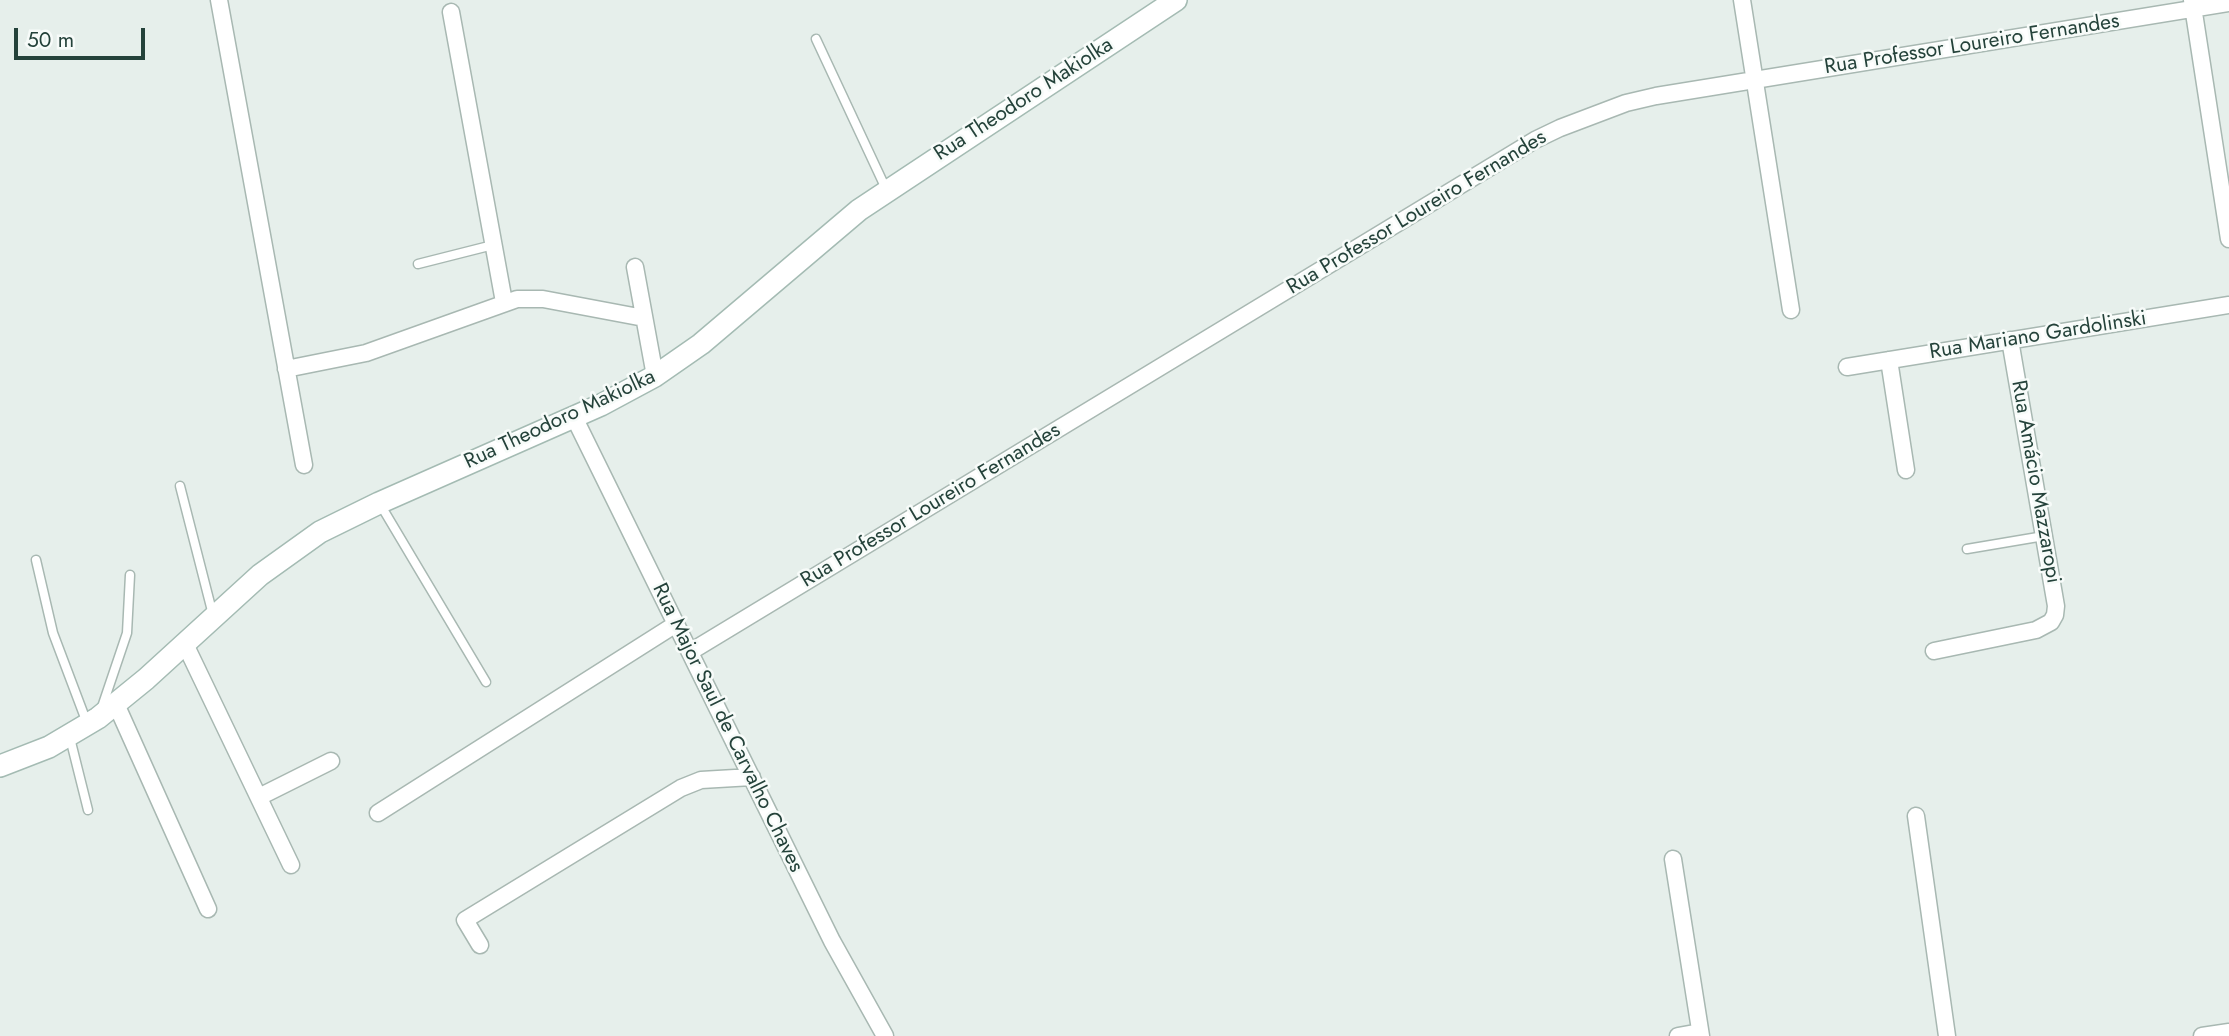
<!DOCTYPE html>
<html>
<head>
<meta charset="utf-8">
<style>
  body { margin:0 }
  #map { position:relative; width:2229px; height:1036px; overflow:hidden; background:#e6efeb; font-family:Jost,sans-serif }
  canvas { display:block }
  .scale { position:absolute; left:14px; top:28px; width:131px; height:32px; box-sizing:border-box; border:4px solid #24423a; border-top:0; padding-left:9px; font-size:21px; line-height:24px; white-space:nowrap; color:#24423a; -webkit-text-stroke:5px #f7fbf9; paint-order:stroke }
</style>
</head>
<body>
<div id="map">
<canvas width="2229" height="1036"></canvas>
<div class="scale">50 m</div>
</div>
<script>
const g = document.querySelector('canvas').getContext('2d');
g.lineJoin = 'round';
const toPath = rows => new Path2D(rows.map(r => 'M' + r).join(''));
function strokePath(path, color, width, dash) { g.strokeStyle = color; g.lineWidth = width; g.lineCap = dash ? 'butt' : 'round'; g.setLineDash(dash || []); g.stroke(path); }
function label(font, color, halo, rows, align = 'center') {
  g.font = font + ' Jost,sans-serif'; g.lineWidth = 5; g.setLineDash([]); g.textBaseline = 'middle'; g.strokeStyle = halo; g.fillStyle = color; for (const [text, x, y, turn = 0] of rows) {
    g.save(); g.translate(x, y); g.rotate((+turn || 0) * Math.PI / 180); g.textAlign = isNaN(turn) ? turn : align; if (halo) g.strokeText(text, 0, 0); g.fillText(text, 0, 0); g.restore();
  }
}
const lane = toPath([
  [816,39,887,191],
  [418,264,493,245],
  [180,486,213,615],
  [380,504,486,682],
  [1967,549,2044,536],
  [36,560,53,633,87,723],
  [102,707,127,633,130,575],
  [70,738,88,810]
]);
const street = toPath([
  [219,0,304,465],
  [1742,0,1791,310],
  [2192,0,2229,239],
  [451,12,504,302],
  [635,267,655,376],
  [1889,360,1906,470],
  [1847,367,2229,305],
  [286,369,366,353,517,299,543,299,644,318],
  [574,417,832,941,885,1036],
  [185,644,291,865],
  [1934,651,2036,630,2051,622,2055,615,2056,606,2010,340],
  [690,652,1535,140,1560,128,1626,103,1656,96,2229,3],
  [116,704,208,909],
  [259,797,331,761],
  [378,813,676,624],
  [1916,816,1947,1036],
  [1673,859,1701,1036],
  [480,945,465,920,681,788,701,780,752,777],
  [1678,1036,1700,1032],
  [2202,1036,2229,1032]
]);
const secondary = toPath([
  [0,766,49,747,98,718,146,679,260,575,320,532,379,503,601,405,655,376,701,344,859,210,1176,0]
]);
strokePath(lane, '#a8b8b2', 11);
strokePath(street, '#a8b8b2', 19);
strokePath(secondary, '#a4bbb3', 24);
strokePath(lane, '#fff', 8);
strokePath(street, '#fff', 16);
strokePath(secondary, '#fff', 21);
label('21px', '#24423a', '#f7fbf9', [
  ["Rua Professor Loureiro Fernandes",1972,45,-9],
  ["Rua Theodoro Makiolka",1024,100,-33],
  ["Rua Professor Loureiro Fernandes",1417,213,-31],
  ["Rua Mariano Gardolinski",2038,336,-9],
  ["Rua Theodoro Makiolka",560,420,-25],
  ["Rua Amácio Mazzaropi",2035,482,80],
  ["Rua Professor Loureiro Fernandes",931,506,-31],
  ["Rua Major Saul de Carvalho Chaves",727,728,64]
]);
</script>
</body>
</html>
